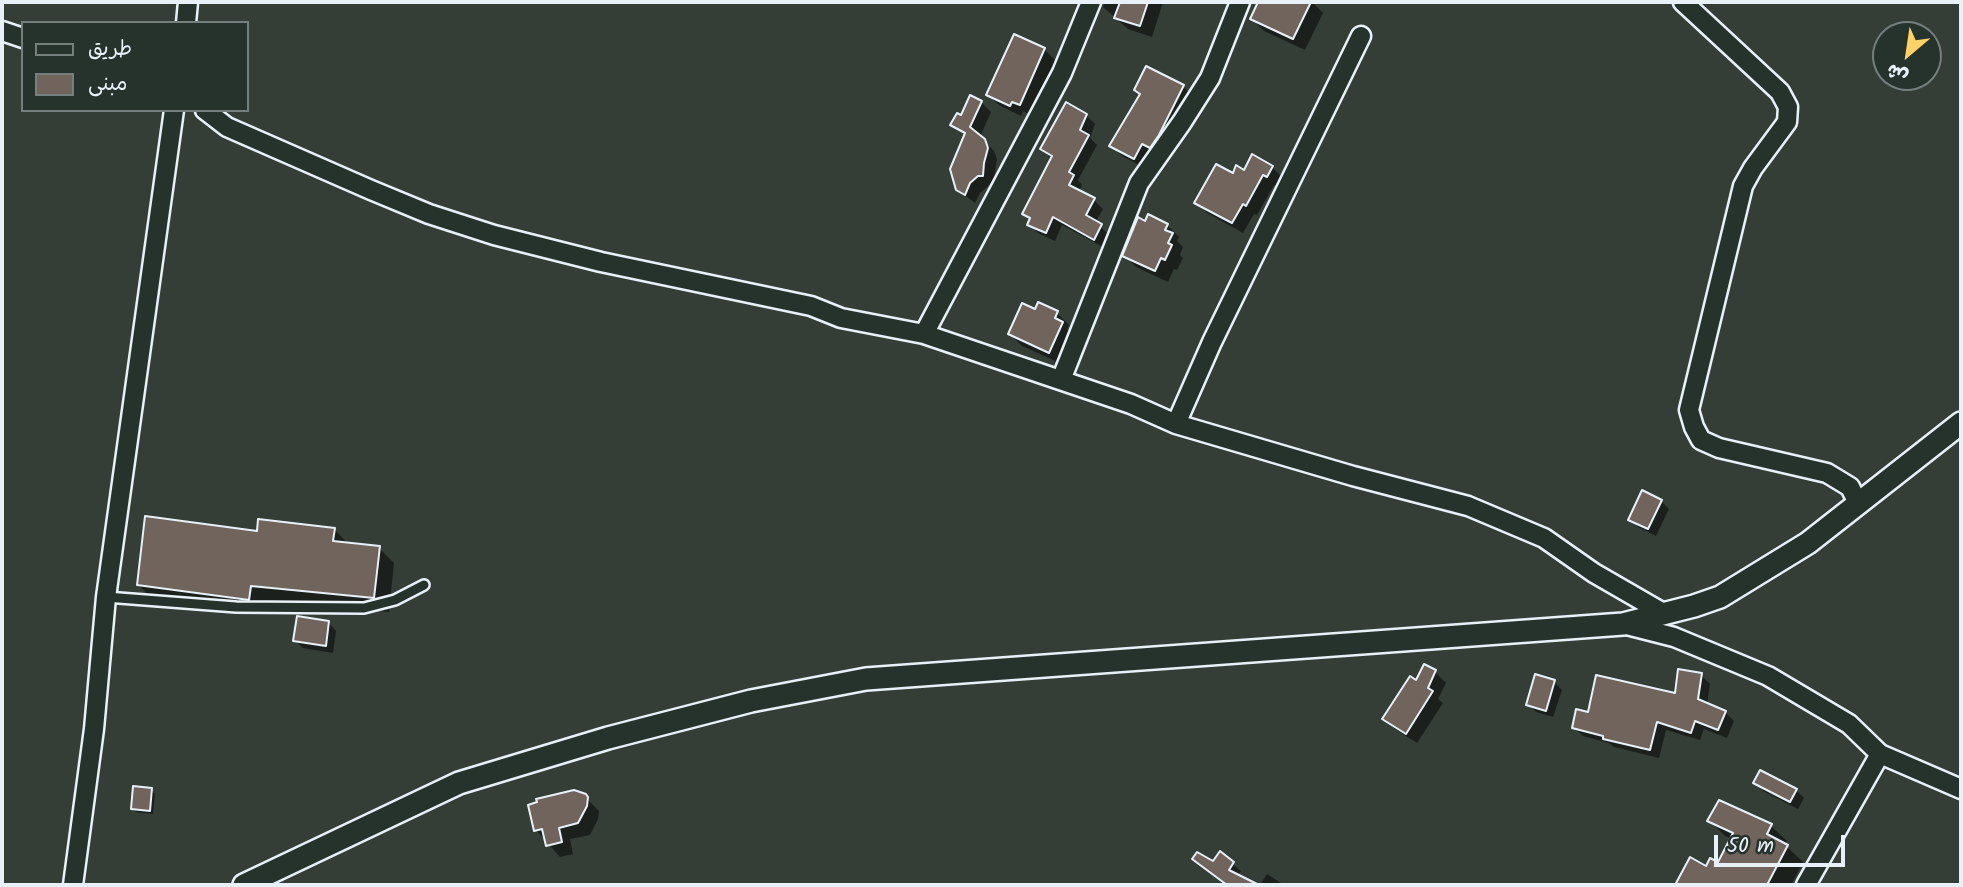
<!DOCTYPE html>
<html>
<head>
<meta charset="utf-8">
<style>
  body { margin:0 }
  #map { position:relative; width:1963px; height:887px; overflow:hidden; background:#353d37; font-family:Kalam,"Playpen Sans Arabic",sans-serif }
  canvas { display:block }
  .frame { position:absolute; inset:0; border:4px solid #e8f1f8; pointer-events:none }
  .legend { position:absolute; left:21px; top:21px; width:228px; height:91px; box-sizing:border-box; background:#26332d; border:2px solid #747f7e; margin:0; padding:9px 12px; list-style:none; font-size:21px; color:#e8f1f8 }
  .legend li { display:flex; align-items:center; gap:14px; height:35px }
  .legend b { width:35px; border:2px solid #747f7e }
  .north { position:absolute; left:1872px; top:21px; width:70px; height:70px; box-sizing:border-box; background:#26332d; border:2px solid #747f7e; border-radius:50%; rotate:209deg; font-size:19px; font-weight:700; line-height:28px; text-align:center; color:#e8f1f8 }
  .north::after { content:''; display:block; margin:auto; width:24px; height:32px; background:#ffd166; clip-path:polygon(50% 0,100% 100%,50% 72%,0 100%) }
  .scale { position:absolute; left:1714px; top:835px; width:131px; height:32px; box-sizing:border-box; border:4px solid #e8f1f8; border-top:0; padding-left:9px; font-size:21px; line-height:24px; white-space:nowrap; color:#e8f1f8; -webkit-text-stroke:5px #26332d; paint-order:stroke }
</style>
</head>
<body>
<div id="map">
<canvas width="1963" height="887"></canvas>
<div class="frame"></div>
<ul class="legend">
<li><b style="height:9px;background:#26332d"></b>طريق</li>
<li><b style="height:19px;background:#70645d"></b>مبنى</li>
</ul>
<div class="north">ش</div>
<div class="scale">50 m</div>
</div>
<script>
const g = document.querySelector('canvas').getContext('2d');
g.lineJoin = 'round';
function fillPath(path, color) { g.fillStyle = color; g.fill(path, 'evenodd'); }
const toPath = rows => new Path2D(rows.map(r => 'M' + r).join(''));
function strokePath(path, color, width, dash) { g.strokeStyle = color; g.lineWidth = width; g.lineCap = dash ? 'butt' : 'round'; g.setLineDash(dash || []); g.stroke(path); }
fillPath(toPath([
  [1105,2,1163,2,1152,37,1128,29,1103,7],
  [1259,2,1312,2,1323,13,1305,50,1264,31,1252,19],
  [1044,49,1055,60,1031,115,1023,111,1021,116,999,105,988,95],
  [1183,86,1193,97,1145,168,1122,156,1111,145,1141,96,1136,90],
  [2,87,4,89,2,109],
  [981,102,991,112,980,137,994,151,997,159,993,185,989,185,980,193,975,203,957,189,966,136,953,124],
  [1086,115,1095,124,1090,138,1097,145,1078,180,1082,185,1079,192,1094,200,1103,209,1095,223,1110,235,1103,247,1062,225,1055,241,1038,233,1029,224,1031,221,1024,214,1052,159,1042,149],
  [1272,167,1283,178,1278,187,1274,185,1257,215,1254,214,1243,233,1207,213,1196,202,1233,175],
  [1146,223,1167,225,1179,237,1177,241,1183,247,1180,255,1183,258,1177,270,1174,269,1168,282,1136,267,1124,255],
  [1036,312,1057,313,1069,325,1067,329,1074,336,1062,364,1022,346,1010,334],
  [1661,501,1669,509,1656,536,1638,527,1630,519],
  [334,529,349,545,379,548,394,563,389,612,265,601,264,614,154,600,138,585,259,533],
  [329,623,336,631,333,653,303,648,295,640],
  [1425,667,1435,672,1446,683,1438,699,1443,703,1417,743,1395,729,1385,719,1417,683],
  [1701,675,1710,684,1707,705,1725,712,1734,721,1727,738,1704,729,1700,740,1666,730,1659,758,1614,747,1609,743,1583,736,1573,727,1589,714,1676,695],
  [1554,682,1562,690,1553,717,1536,712,1528,704],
  [1756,783,1796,790,1804,798,1798,809,1763,791],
  [151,790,155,794,153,814,136,812,132,808],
  [581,793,599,811,598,819,590,835,570,839,573,854,560,857,536,830],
  [1720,802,1771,826,1787,841,1785,845,1803,862,1791,885,1674,885,1680,874,1682,876,1719,864,1732,839,1725,836,1710,821],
  [1220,854,1241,871,1237,876,1255,885,1227,885,1194,859,1213,863],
  [1267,874,1284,885,1260,885]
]), '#0007');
const building = toPath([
  [1120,2,1148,2,1140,26,1114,18,1120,2],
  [1258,2,1311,2,1293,39,1250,19,1258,2],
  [1014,34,1045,48,1020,105,1012,102,1010,106,986,95,1014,34],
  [1146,66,1184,85,1159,135,1150,148,1142,144,1134,159,1109,146,1140,94,1134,90,1146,66],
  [970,95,982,101,970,127,985,139,988,148,984,163,983,176,978,176,970,183,965,195,956,190,950,169,965,133,950,125,957,113,961,115,970,95],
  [1066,102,1087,114,1080,130,1089,135,1069,172,1074,175,1069,185,1095,198,1086,215,1102,224,1094,240,1053,217,1046,233,1027,225,1030,218,1022,214,1052,156,1040,149,1066,102],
  [1252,154,1273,166,1267,177,1263,175,1246,206,1243,204,1232,223,1194,203,1216,164,1233,173,1236,165,1244,170,1252,154],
  [1148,214,1168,224,1165,230,1173,233,1168,243,1172,245,1165,260,1161,258,1155,271,1122,256,1138,217,1145,221,1148,214],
  [1038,302,1058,311,1055,318,1063,322,1049,353,1008,334,1022,303,1035,309,1038,302],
  [1642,490,1662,500,1648,529,1628,520,1642,490],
  [145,516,257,531,258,519,335,528,333,541,380,546,374,598,251,586,249,600,137,585,145,516],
  [297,616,329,621,326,646,293,641,297,616],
  [1424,664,1436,670,1428,688,1433,691,1406,734,1382,719,1410,676,1416,680,1424,664],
  [1678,669,1702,673,1698,699,1726,711,1718,730,1695,721,1691,733,1657,722,1650,750,1603,739,1603,736,1572,728,1576,709,1588,712,1596,675,1675,693,1678,669],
  [1535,674,1555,680,1546,711,1526,705,1535,674],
  [1760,770,1797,789,1790,802,1753,783,1760,770],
  [133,786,152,788,150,811,131,809,133,786],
  [574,790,586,794,588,797,587,806,578,823,559,828,562,842,546,846,542,829,534,831,528,805,537,802,536,799,574,790],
  [1719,800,1772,824,1767,834,1788,845,1767,885,1675,885,1690,857,1706,866,1710,858,1718,862,1733,833,1707,821,1719,800],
  [1220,851,1234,862,1229,870,1259,885,1227,885,1192,859,1197,852,1213,861,1220,851]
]);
fillPath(building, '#70645d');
strokePath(building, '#e8f1f8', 2);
const service = toPath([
  [106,597,236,607,364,608,395,600,424,585]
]);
const minor = toPath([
  [1683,2,1780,92,1788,107,1787,122,1753,168,1743,186,1689,410,1694,427,1701,440,1719,448,1827,473,1850,487,1858,503],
  [186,23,188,2],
  [2,31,23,38],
  [205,110,227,127,371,190,429,214,494,235,601,262,811,306,841,318,924,334,1131,404,1176,424,1353,476,1468,506,1544,538,1594,573,1665,614],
  [924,334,1062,73,1091,2],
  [1061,380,1139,183,1182,122,1210,78,1240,2],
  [1176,424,1212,342,1361,36],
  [1623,624,1674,637,1768,676,1849,724,1880,754,1961,789],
  [73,885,94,729,106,597,174,110],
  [1806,885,1880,754]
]);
const tertiary = toPath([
  [244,885,459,783,608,738,751,701,866,679,1623,624,1694,606,1720,597,1808,543,1961,423]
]);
strokePath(service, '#e8f1f8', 14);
strokePath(minor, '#e8f1f8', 23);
strokePath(tertiary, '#e8f1f8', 26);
strokePath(service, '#26332d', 9);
strokePath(minor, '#26332d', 18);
strokePath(tertiary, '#26332d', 21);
</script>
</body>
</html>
